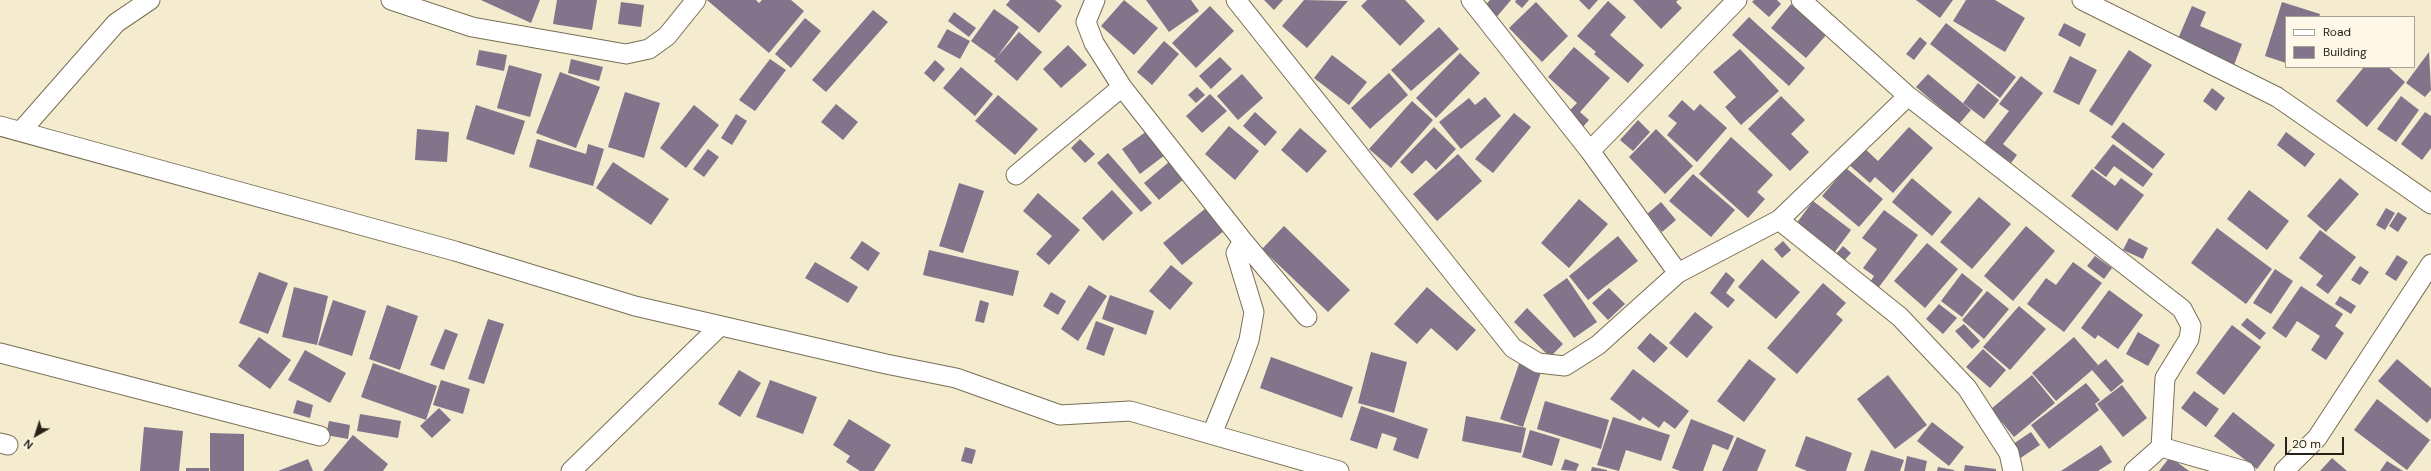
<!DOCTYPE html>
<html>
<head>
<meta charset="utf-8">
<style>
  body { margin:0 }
  #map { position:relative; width:2431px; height:471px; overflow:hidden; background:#f5ebcf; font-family:"DM Sans",sans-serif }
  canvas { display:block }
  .legend { position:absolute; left:2285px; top:16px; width:130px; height:52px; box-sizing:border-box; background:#fff8e8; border:1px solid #a8a295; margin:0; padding:5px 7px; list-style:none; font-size:12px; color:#262218 }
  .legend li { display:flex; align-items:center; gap:8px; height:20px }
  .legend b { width:20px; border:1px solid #a8a295 }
  .north { position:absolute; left:16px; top:415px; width:40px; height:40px; -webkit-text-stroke:3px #fff8e8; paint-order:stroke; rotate:219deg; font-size:11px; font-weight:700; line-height:16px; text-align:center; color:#262218 }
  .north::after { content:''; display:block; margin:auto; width:14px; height:18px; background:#262218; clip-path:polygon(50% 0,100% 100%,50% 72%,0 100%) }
  .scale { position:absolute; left:2285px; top:437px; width:59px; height:18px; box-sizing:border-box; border:2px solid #262218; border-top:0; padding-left:5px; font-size:12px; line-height:14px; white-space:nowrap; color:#262218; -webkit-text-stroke:3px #fff8e8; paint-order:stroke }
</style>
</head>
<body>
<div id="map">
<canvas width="2431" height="471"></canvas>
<ul class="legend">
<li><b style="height:5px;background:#fff"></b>Road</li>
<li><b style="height:11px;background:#81748b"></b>Building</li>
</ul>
<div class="north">N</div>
<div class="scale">20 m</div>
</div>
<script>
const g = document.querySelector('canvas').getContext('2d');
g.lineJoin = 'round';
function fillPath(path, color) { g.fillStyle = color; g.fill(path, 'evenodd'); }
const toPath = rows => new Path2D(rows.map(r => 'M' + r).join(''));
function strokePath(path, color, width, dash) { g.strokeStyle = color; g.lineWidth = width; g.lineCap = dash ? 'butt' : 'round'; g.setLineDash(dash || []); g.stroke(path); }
fillPath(toPath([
  [481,0,540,0,531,23],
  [557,0,597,0,592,30,553,24],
  [707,0,756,0,759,3,762,0,791,0,804,11,769,53],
  [1010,0,1055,0,1062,6,1039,33,1006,5],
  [1124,0,1158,28,1134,55,1101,26],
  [1146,0,1191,0,1199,11,1169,32],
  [1264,0,1283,0,1274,10],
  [1304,0,1348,1,1307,48,1282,26],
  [1367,0,1405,0,1425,21,1400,46,1361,6],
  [1490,0,1511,0,1494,20,1482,9],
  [1516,0,1529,0,1522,8,1515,2],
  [1579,0,1598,0,1589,10],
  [1633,0,1678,0,1676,2,1682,8,1661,29],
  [1754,0,1777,0,1781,4,1769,17,1752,2],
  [1916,0,1953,0,1940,18],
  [1966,0,1995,0,2025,18,2005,52,1953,21],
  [1608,1,1626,17,1610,35,1644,65,1628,83,1594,54,1596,52,1577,36],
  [621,2,644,5,641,27,618,24],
  [1536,2,1568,36,1542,62,1509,28],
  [2282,2,2320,14,2319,17,2286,17,2286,63,2265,56],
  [1791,4,1827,34,1806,58,1771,28],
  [1210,6,1234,31,1196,68,1172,43],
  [2192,6,2206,12,2200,26,2242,44,2234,65,2177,41],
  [994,9,1019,27,997,57,1019,32,1042,52,1017,81,994,61,996,59,971,41],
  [873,10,888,22,826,92,812,80],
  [954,12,976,28,969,37,948,21],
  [1749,17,1805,68,1789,86,1732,35],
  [805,18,821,31,791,68,775,54],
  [1946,23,2016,77,2000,98,1930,44],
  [2064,23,2086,34,2080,47,2058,35],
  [1439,27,1459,49,1411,91,1391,70],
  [947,29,970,41,960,59,937,47],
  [1920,37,1927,43,1914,60,1906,54],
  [1164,41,1179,54,1152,85,1137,72],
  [1068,45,1087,65,1061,88,1043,69],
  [1574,47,1610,78,1580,112,1589,120,1581,129,1565,115,1577,103,1548,77],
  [1740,49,1779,91,1741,125,1725,107,1736,97,1713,72],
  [479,50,507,55,504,71,476,65],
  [2129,50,2152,65,2112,126,2089,111],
  [2429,52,2431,90,2425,97,2406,83],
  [1460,53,1480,73,1436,118,1416,98],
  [1332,55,1367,82,1349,105,1314,78],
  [2070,56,2097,70,2079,105,2053,92],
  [1220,57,1232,69,1211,89,1199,76],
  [571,59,603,67,599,81,568,73],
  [770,59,786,70,755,111,739,100],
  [935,60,945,69,934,82,924,73],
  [509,65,542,74,530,117,497,108],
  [961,67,993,94,975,116,943,88],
  [2364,67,2388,67,2405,82,2367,127,2336,101],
  [560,72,600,87,576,148,536,133],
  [1389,73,1408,95,1370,129,1351,108],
  [1242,74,1263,98,1238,120,1217,96],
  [1928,74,1971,110,1959,124,1916,87],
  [2021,76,2043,93,2003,144,2017,155,2011,163,1984,143,2009,111,1999,104],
  [1978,83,1999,100,1984,119,1963,103],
  [1197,87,1205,95,1196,103,1188,95],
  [2212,88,2225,98,2216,111,2203,101],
  [625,92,660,103,644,158,608,147],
  [1210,94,1227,111,1202,133,1186,116],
  [998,95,1038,129,1015,155,975,121],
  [1781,96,1805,120,1791,134,1809,152,1790,171,1748,129],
  [2401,96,2419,110,2396,142,2377,129],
  [1485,97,1501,116,1461,149,1439,122,1469,98,1475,105],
  [1682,100,1694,111,1700,104,1727,128,1697,162,1667,135,1677,123,1668,116],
  [1412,101,1433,120,1391,168,1369,149],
  [836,104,858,122,843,140,821,122],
  [476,105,525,121,514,155,466,139],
  [694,105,719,125,686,168,660,148],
  [1255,112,1277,132,1265,146,1243,126],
  [2425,112,2431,116,2431,148,2422,160,2401,144],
  [1514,113,1531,127,1493,173,1475,159],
  [736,114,747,121,732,145,721,138],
  [1638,120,1650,132,1633,151,1620,140],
  [2123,122,2165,154,2153,169,2111,137],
  [1229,126,1259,151,1235,180,1205,154],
  [1434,127,1456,149,1436,170,1426,160,1412,174,1400,162],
  [1909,127,1933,148,1893,193,1875,177,1870,183,1847,163,1862,146,1878,161],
  [1300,128,1327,151,1307,173,1281,150],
  [417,129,449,132,447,162,415,160],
  [1656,129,1693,166,1665,194,1629,157],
  [1147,131,1165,155,1140,174,1122,149],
  [2286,132,2315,154,2305,167,2277,145],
  [1731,137,1773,175,1757,192,1765,199,1748,218,1699,174],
  [537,139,586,154,588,144,604,149,593,186,529,167],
  [1080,139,1095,154,1085,163,1071,148],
  [2113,144,2153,174,2143,187,2114,166,2106,177,2094,168],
  [708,149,719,157,704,177,693,169],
  [1108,153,1152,203,1141,212,1097,163],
  [1458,154,1482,181,1437,221,1413,194],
  [613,162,669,199,651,225,596,188],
  [1169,162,1184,179,1159,200,1144,183],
  [1846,168,1883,199,1859,227,1822,196],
  [2092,169,2115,186,2121,178,2144,195,2117,231,2071,196],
  [1693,174,1735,210,1711,237,1669,201],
  [1912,178,1952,212,1932,236,1892,202],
  [2340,178,2359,194,2326,232,2307,216],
  [959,183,984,191,963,253,939,246],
  [1112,190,1133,213,1103,241,1082,218],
  [2249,190,2289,221,2267,250,2227,219],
  [1038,193,1080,230,1049,265,1036,254,1052,236,1023,211],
  [1979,197,2011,224,1972,269,1940,242],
  [1579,199,1608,224,1569,268,1541,243],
  [1813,201,1851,230,1834,253,1796,224],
  [1661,202,1676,220,1662,232,1647,214],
  [1206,208,1225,230,1182,265,1163,243],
  [2386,208,2395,213,2385,230,2376,225],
  [1884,210,1918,235,1876,291,1868,285,1874,276,1863,268,1877,249,1862,238],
  [2398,212,2407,218,2398,232,2389,226],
  [1284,226,1350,290,1328,312,1262,249],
  [2026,226,2055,251,2013,301,1984,276],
  [2217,228,2272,269,2246,304,2191,263],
  [2320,230,2356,257,2328,294,2316,285,2323,276,2299,258],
  [1618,236,1638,261,1588,300,1569,276],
  [2129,238,2148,248,2143,259,2123,250],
  [862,241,880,253,868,271,850,258],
  [1783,241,1791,250,1782,258,1774,249],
  [1927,243,1958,269,1925,308,1894,281],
  [1843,246,1851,253,1841,264,1833,257],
  [929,250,1019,271,1013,296,923,275],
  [2397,255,2408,262,2396,281,2385,274],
  [2095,256,2112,268,2104,279,2087,266],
  [1762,259,1800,292,1776,319,1738,287],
  [815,262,858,287,848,303,805,278],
  [2073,262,2102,283,2064,332,2027,304,2046,278,2056,285],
  [1171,265,1193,283,1170,310,1149,291],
  [2360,266,2369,272,2360,285,2351,280],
  [2275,269,2293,281,2271,314,2253,303],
  [259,272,288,283,268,334,239,323],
  [1726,272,1735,280,1726,293,1735,300,1728,308,1710,293],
  [1962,273,1983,290,1962,317,1941,301],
  [1567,278,1597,322,1574,338,1543,295],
  [1823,283,1846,303,1836,314,1843,320,1797,374,1767,348],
  [1089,285,1107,296,1078,341,1061,329],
  [2301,286,2343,314,2335,326,2344,333,2326,360,2311,350,2320,336,2297,321,2286,338,2272,328],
  [294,287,328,296,317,345,282,337],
  [1427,287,1476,330,1457,351,1431,328,1417,344,1394,324],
  [1609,288,1625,304,1608,320,1592,303],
  [2109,290,2143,315,2118,349,2098,335,2095,339,2081,328],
  [1987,291,2009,309,1984,339,1962,320],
  [1051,292,1066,301,1058,315,1043,306],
  [1110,295,1154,311,1146,335,1102,319],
  [2340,296,2356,306,2351,314,2335,304],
  [333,300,366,311,352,356,318,345],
  [980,300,989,303,984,323,975,321],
  [1939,304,1957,318,1943,334,1926,319],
  [387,305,418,316,400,370,369,359],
  [2019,306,2046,329,2010,370,1983,347],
  [1527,308,1563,344,1550,357,1514,322],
  [1695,312,1713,327,1687,358,1669,343],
  [2247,318,2266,333,2260,340,2241,325],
  [488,319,504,324,484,384,468,379],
  [1096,321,1114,328,1104,356,1086,349],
  [1964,324,1980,341,1972,349,1955,331],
  [2232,325,2261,347,2224,395,2196,373],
  [445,329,458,334,444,370,430,365],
  [2138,332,2160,345,2148,366,2126,354],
  [1650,333,1668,348,1654,363,1637,348],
  [259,337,291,360,270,389,238,366],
  [2074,337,2098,365,2056,401,2032,373],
  [1983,349,2006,370,1990,388,1966,367],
  [305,350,346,373,330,403,288,380],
  [1371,352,1407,362,1394,413,1358,403],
  [1271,357,1353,387,1342,418,1260,388],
  [1749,359,1776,379,1744,422,1717,401],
  [2106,359,2124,381,2111,392,2092,370],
  [2397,359,2431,388,2431,418,2427,423,2378,381],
  [1520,361,1542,369,1523,427,1500,419],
  [373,363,437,386,426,420,361,397],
  [1633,369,1689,411,1675,429,1664,421,1659,428,1643,417,1640,421,1610,399],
  [739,370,761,383,740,417,718,404],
  [1888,375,1927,425,1895,449,1857,399],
  [2032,375,2055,403,2014,437,1991,409],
  [441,380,470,389,463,414,433,405],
  [770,380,817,397,803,434,756,417],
  [2086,383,2100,400,2095,404,2099,410,2049,449,2031,425],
  [2122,385,2147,418,2123,437,2097,404],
  [2194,391,2219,409,2206,427,2181,408],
  [2377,399,2430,440,2407,470,2354,430],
  [297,400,313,405,310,418,293,413],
  [1545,401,1609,420,1601,449,1537,429],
  [1361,406,1428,429,1418,459,1393,450,1397,438,1382,433,1377,449,1350,440],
  [439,408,451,420,432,438,420,426],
  [2233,412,2275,445,2257,469,2214,436],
  [360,414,401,421,398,438,357,431],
  [1466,416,1526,428,1521,453,1462,441],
  [1613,417,1670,435,1661,461,1626,450,1619,471,1597,465],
  [849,419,891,445,874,471,860,471,846,462,850,456,833,445],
  [1691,419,1734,436,1728,450,1713,444,1703,471,1680,471,1672,468],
  [329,421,350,425,348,439,326,435],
  [1932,422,1964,447,1949,466,1917,441],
  [144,427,183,431,179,471,140,471],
  [1530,430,1560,439,1552,466,1522,457],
  [2031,432,2040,445,2016,461,2007,448],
  [210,433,244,434,244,471,210,471],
  [353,435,388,464,383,471,323,471],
  [1806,436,1852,453,1846,471,1807,471,1795,466],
  [1737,437,1766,450,1757,471,1722,471],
  [2101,445,2112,462,2098,471,2061,471],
  [965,447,976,450,972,464,961,461],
  [1871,450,1904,460,1900,471,1864,471],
  [1907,456,1927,461,1925,471,1904,471],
  [2170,457,2189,471,2159,471],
  [2332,458,2347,471,2320,471],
  [308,459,313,471,278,471],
  [1565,459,1579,464,1576,471,1561,470],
  [2387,461,2403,471,2380,471],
  [1965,465,1996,469,1996,471,1964,471],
  [1592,467,1607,470,1607,471,1591,471],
  [1938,467,1954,470,1954,471,1937,471],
  [186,468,209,468,209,471,186,471]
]), '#81748b');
const minor = toPath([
  [391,0,472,27,626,54,649,49,667,36,696,0],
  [1095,0,1086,22,1094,43,1122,87,1243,241,1307,317],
  [1236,0,1513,348,1538,363,1565,366,1598,345,1678,273,1779,220,1908,96,1801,0],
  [1471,0,1590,151,1678,273],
  [2082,0,2277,97,2431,204],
  [1908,96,2182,309,2191,326,2189,339,2165,378,2161,447,2134,471],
  [0,126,455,251,635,306,886,364,956,378,1060,415,1130,411,1339,471],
  [22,130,116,23,150,0],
  [1590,151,1737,0],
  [1016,175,1122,87],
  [1779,220,1900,317,1967,388,2009,453,2013,471],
  [0,353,320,436],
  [1212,434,1240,365,1249,340,1254,312,1236,253,1243,241],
  [0,443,8,445],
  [2161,447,2245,471],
  [571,471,720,326],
  [2284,471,2317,438,2431,264]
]);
strokePath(minor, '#786f56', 21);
strokePath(minor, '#fff', 19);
</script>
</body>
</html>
